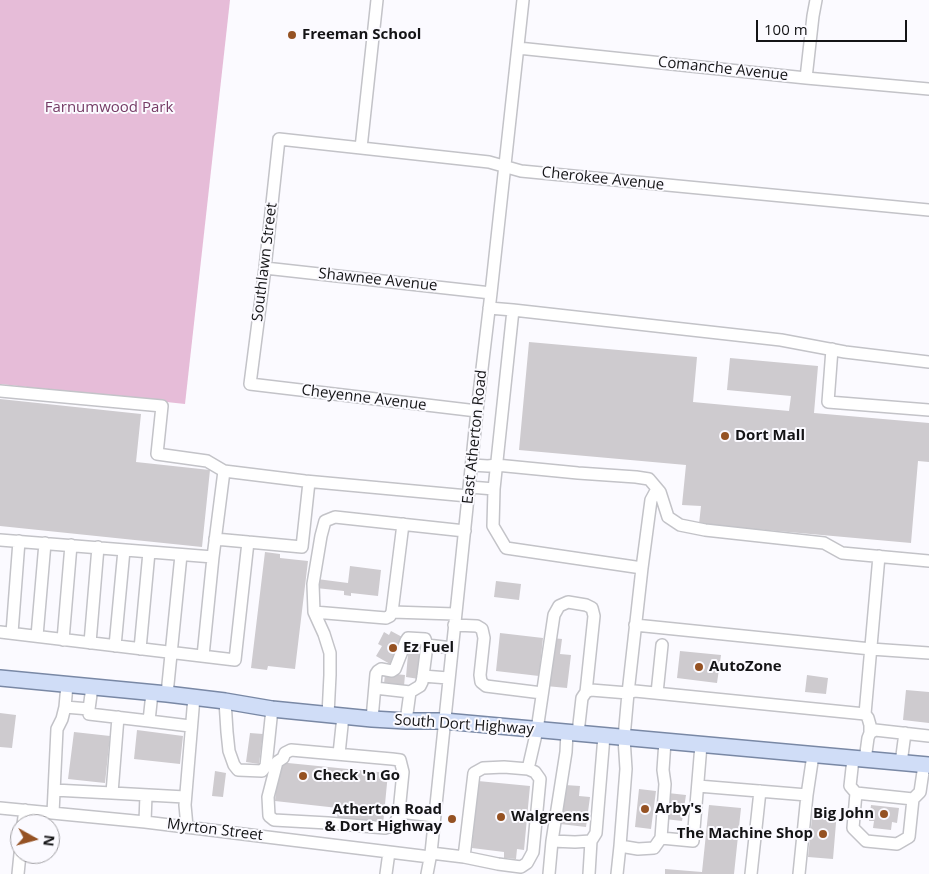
<!DOCTYPE html>
<html>
<head>
<meta charset="utf-8">
<style>
  body { margin:0 }
  #map { position:relative; width:929px; height:874px; overflow:hidden; background:#fbfaff; font-family:"Open Sans",sans-serif }
  canvas { display:block }
  .north { position:absolute; left:10px; top:814px; width:50px; height:50px; box-sizing:border-box; background:#fbfaff; border:1px solid #9f9ea2; border-radius:50%; rotate:97deg; font-size:14px; font-weight:700; line-height:20px; text-align:center; color:#141416 }
  .north::after { content:''; display:block; margin:auto; width:18px; height:22px; background:#955223; clip-path:polygon(50% 0,100% 100%,50% 72%,0 100%) }
  .scale { position:absolute; left:756px; top:20px; width:151px; height:22px; box-sizing:border-box; border:2px solid #141416; border-top:0; padding-left:6px; font-size:15px; line-height:18px; white-space:nowrap; color:#141416; -webkit-text-stroke:4px #fbfaff; paint-order:stroke }
</style>
</head>
<body>
<div id="map">
<canvas width="929" height="874"></canvas>
<div class="north">N</div>
<div class="scale">100 m</div>
</div>
<script>
const g = document.querySelector('canvas').getContext('2d');
g.lineJoin = 'round';
function fillPath(path, color) { g.fillStyle = color; g.fill(path, 'evenodd'); }
const toPath = rows => new Path2D(rows.map(r => 'M' + r).join(''));
function strokePath(path, color, width, dash) { g.strokeStyle = color; g.lineWidth = width; g.lineCap = dash ? 'butt' : 'round'; g.setLineDash(dash || []); g.stroke(path); }
function label(font, color, halo, rows, align = 'center') {
  g.font = font + ' "Open Sans",sans-serif'; g.lineWidth = 4; g.setLineDash([]); g.textBaseline = 'middle'; g.strokeStyle = halo; g.fillStyle = color; for (const [text, x, y, turn = 0] of rows) {
    g.save(); g.translate(x, y); g.rotate((+turn || 0) * Math.PI / 180); g.textAlign = isNaN(turn) ? turn : align; if (halo) g.strokeText(text, 0, 0); g.fillText(text, 0, 0); g.restore();
  }
}
fillPath(toPath([
  [0,0,230,0,185,404,0,384]
]), '#e6bcd8');
fillPath(toPath([
  [529,342,697,357,693,402,789,411,791,396,727,390,730,358,818,366,814,413,929,423,929,462,918,461,911,543,699,524,701,506,682,505,686,465,519,450],
  [0,399,141,414,136,462,210,470,202,547,0,526],
  [265,552,280,554,280,558,308,561,295,669,268,666,267,670,251,668],
  [350,566,381,570,378,596,351,593,351,596,344,595,344,591,316,588,317,579,348,583],
  [496,581,521,584,519,600,494,597],
  [391,631,404,638,390,664,376,656,382,646,378,644,384,632,389,635],
  [500,633,543,638,539,676,496,671],
  [552,638,562,639,560,654,571,655,567,688,546,686],
  [409,642,423,644,419,679,406,677],
  [680,651,721,655,717,683,677,678],
  [385,673,405,675,404,686,384,684],
  [807,675,828,678,826,694,805,692],
  [906,690,929,692,929,723,903,720],
  [0,713,16,715,12,748,0,747],
  [137,730,183,736,180,764,134,759],
  [74,732,110,736,105,783,68,779],
  [250,733,263,734,259,764,246,762],
  [278,762,388,773,383,825,337,820,338,808,275,801],
  [215,771,226,773,223,797,212,796],
  [478,781,530,786,524,850,517,849,516,859,504,858,504,852,472,848],
  [565,785,580,786,579,796,590,797,586,827,560,824],
  [639,789,656,791,651,829,635,827],
  [668,793,686,795,682,821,665,819],
  [709,805,741,808,734,874,665,874,665,869,702,872],
  [871,805,899,808,897,823,892,822,891,830,873,828,874,821,869,821],
  [813,808,837,811,833,859,808,857]
]), '#cecbcf');
const minor = toPath([
  [518,48,806,78,929,89],
  [806,78,813,16,816,0],
  [361,148,377,0],
  [265,268,491,293],
  [489,308,513,310],
  [832,349,828,402,929,410],
  [0,391,162,406,157,454,207,461,224,471],
  [477,411,250,384,265,268,279,139,489,162,521,171,929,210],
  [472,465,488,466,496,465,578,473,636,477,649,479,660,492,668,517,680,525,705,530,824,543,842,553,929,561],
  [470,487,494,489,513,310,781,340,845,352,929,362],
  [494,489,493,526,506,548,642,568],
  [0,540,213,557],
  [248,542,302,547,309,482],
  [314,612,386,618,390,616,392,612,403,524],
  [392,612,455,614],
  [454,625,477,626,482,629,484,638,480,675,481,682,486,686,542,693],
  [635,625,871,649,929,653],
  [0,632,235,660,248,542,215,539],
  [12,633,19,541],
  [37,636,45,543],
  [63,640,71,545],
  [90,643,98,547],
  [427,645,452,648],
  [115,646,124,550],
  [140,649,149,552],
  [203,656,213,557,224,471,305,481,468,496],
  [423,676,448,678],
  [67,685,65,707,89,709,92,687],
  [657,693,662,645],
  [167,694,181,555],
  [225,701,227,732,229,751,234,765,238,770,262,771,266,766,272,709],
  [89,709,89,714,149,721,152,693],
  [865,714,879,556],
  [328,715,330,675,330,653,324,634,314,612,313,584,321,536,325,521,335,517,465,531],
  [118,717,112,793,185,797],
  [372,719,376,674,378,671,381,669,392,671,395,669,406,641,408,638,425,639,427,645,423,676,422,682,420,686,410,692,375,688],
  [149,721,190,726],
  [406,721,410,692],
  [578,733,582,698,586,692,591,690,628,693,642,568,651,500,657,489],
  [665,741,663,770,665,784,661,838,654,848,638,849,620,846,626,769,624,738,628,693,635,691,865,714,868,718,870,725,870,733],
  [339,754,343,716],
  [853,759,850,786,856,793,913,799],
  [865,760,868,738,870,733,875,730,929,736],
  [901,763,905,733],
  [528,769,535,772,540,779,533,852,527,863,521,867,498,864,464,857,474,773,483,768,504,767,528,769,537,730,554,615,559,606,568,602,586,605,592,608,594,616,586,692],
  [698,786,807,795],
  [54,790,112,793],
  [856,793,853,828,866,841,897,844,909,837,913,799,920,792,924,765],
  [0,808,145,822,430,857],
  [399,812,398,817,394,825,385,828,328,823,274,820,269,816,268,797,277,762,283,758,285,753,291,750,392,759,400,760,403,772,399,812,434,816],
  [53,813,57,729,62,719,65,707],
  [145,822,146,795],
  [23,824,25,810],
  [187,827,185,805,194,697],
  [661,838,693,841,701,745],
  [552,841,575,842,591,841],
  [431,853,464,857],
  [18,874,20,854],
  [386,874,389,852],
  [427,874,431,853,477,411,491,293,523,0],
  [549,874,552,841,566,752,567,732],
  [589,874,591,841,596,833,604,736],
  [617,874,620,846],
  [751,874,760,791],
  [799,874,807,795,813,755]
]);
const major = toPath([
  [0,678,167,694,225,701,272,709,372,719,406,721,444,721,929,765]
]);
strokePath(minor, '#c3c3c8', 14);
strokePath(major, '#7988a5', 18);
strokePath(minor, '#fff', 11);
strokePath(major, '#d0ddf7', 15);
for (const [x, y, r, color] of [
  [292,35,5,"#955223"],
  [725,436,5,"#955223"],
  [393,648,5,"#955223"],
  [699,667,5,"#955223"],
  [303,776,5,"#955223"],
  [645,809,5,"#955223"],
  [884,814,5,"#955223"],
  [501,817,5,"#955223"],
  [452,819,5,"#955223"],
  [823,834,5,"#955223"]
]) { const dot = new Path2D(); dot.arc(x, y, r, 0, 2 * Math.PI); g.fillStyle = color; g.fill(dot); strokePath(dot, '#fbfaff', 2); }
label('bold 15px', '#141416', '#fbfaff', [
  ["Freeman School",302,35],
  ["Dort Mall",735,436],
  ["Ez Fuel",403,648],
  ["AutoZone",709,667],
  ["Check 'n Go",313,776],
  ["Arby's",655,809],
  ["Atherton Road",442,810,"right"],
  ["& Dort Highway",442,827,"right"],
  ["Big John",874,814,"right"],
  ["Walgreens",511,817],
  ["The Machine Shop",813,834,"right"]
], 'left');
label('15px', '#141416', '#fbfaff', [
  ["Comanche Avenue",723,69,6],
  ["Cherokee Avenue",603,179,6],
  ["Southlawn Street",265,262,-83],
  ["Shawnee Avenue",378,280,6],
  ["Cheyenne Avenue",364,398,7],
  ["East Atherton Road",475,437,-84],
  ["South Dort Highway",464,725,4],
  ["Myrton Street",215,830,7]
]);
label('15px', '#753b65', '#fbfaff', [
  ["Farnumwood Park",109,108]
]);
</script>
</body>
</html>
